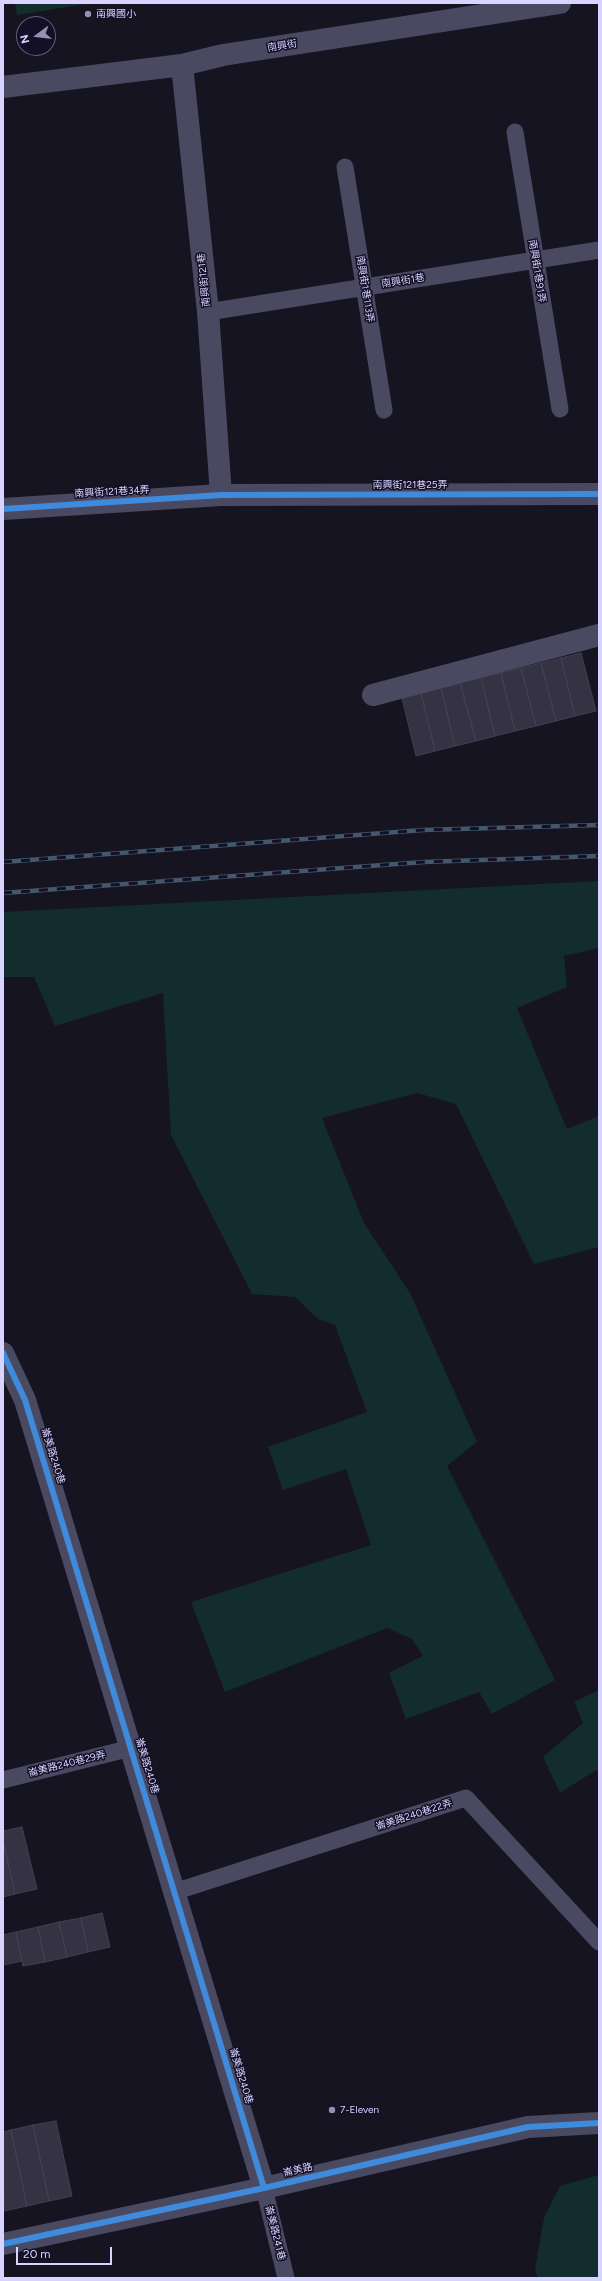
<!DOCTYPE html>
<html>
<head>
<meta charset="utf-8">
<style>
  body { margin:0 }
  #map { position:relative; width:602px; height:2281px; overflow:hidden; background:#161421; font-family:Figtree,sans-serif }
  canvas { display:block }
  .frame { position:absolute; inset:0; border:4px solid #d9d4ff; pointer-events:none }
  .north { position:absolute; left:16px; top:16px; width:40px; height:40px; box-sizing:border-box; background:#130f26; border:1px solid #625e7d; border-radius:50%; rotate:255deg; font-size:11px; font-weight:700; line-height:16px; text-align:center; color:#d9d4ff }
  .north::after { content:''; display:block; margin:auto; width:14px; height:18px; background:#9591b1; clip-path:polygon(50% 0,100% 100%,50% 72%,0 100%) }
  .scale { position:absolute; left:16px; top:2247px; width:96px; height:18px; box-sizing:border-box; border:2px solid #d9d4ff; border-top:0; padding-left:5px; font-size:12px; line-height:14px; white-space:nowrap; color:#d9d4ff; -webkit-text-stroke:3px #130f26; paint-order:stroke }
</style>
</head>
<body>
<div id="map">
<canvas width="602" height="2281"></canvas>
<div class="frame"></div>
<div class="north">N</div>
<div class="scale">20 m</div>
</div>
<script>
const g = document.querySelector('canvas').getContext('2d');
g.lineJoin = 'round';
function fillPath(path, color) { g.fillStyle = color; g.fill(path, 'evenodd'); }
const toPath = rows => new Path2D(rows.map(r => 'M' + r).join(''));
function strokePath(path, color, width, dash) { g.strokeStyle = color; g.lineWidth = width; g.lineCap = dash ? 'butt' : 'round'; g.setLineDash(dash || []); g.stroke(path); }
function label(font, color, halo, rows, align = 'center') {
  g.font = font + ' Figtree,"Noto Sans TC",sans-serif'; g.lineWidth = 3; g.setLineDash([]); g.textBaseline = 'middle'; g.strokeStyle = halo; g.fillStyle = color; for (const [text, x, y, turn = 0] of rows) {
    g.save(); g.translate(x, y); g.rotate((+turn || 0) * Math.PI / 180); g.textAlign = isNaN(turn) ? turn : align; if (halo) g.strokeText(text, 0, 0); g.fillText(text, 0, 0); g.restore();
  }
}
fillPath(toPath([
  [15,3,92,3,17,15],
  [599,881,599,948,564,956,567,987,517,1008,567,1129,599,1116,599,1247,534,1264,456,1104,417,1093,322,1118,364,1223,410,1293,477,1442,447,1466,555,1680,492,1714,479,1692,406,1719,389,1673,423,1656,412,1639,387,1628,225,1692,191,1602,371,1545,346,1469,283,1490,268,1447,367,1412,335,1325,318,1319,295,1297,252,1294,171,1135,163,993,55,1026,34,977,3,977,3,912],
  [599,1690,599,1773,596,1770,560,1793,543,1757,583,1723,574,1702],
  [599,2175,599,2278,538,2278,535,2269,544,2218,560,2186]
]), '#132c2d');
const building = toPath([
  [581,653,596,711,575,716,561,658,581,653],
  [561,658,575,716,556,721,541,663,561,658],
  [541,663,556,721,536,726,521,668,541,663],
  [521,668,536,726,515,731,501,673,521,668],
  [501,673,515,731,495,736,481,678,501,673],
  [481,678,495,736,476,741,460,683,481,678],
  [460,683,476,741,455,746,441,688,460,683],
  [441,688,455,746,435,751,421,693,441,688],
  [421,693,435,751,416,756,402,698,421,693],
  [22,1827,37,1889,15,1894,3,1840,3,1831,22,1827],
  [3,1840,15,1894,3,1897,3,1840],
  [102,1913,110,1947,88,1952,81,1918,102,1913],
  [81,1918,88,1952,67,1957,59,1922,81,1918],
  [59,1922,67,1957,45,1962,38,1927,59,1922],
  [38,1927,45,1962,23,1966,16,1932,38,1927],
  [16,1932,22,1961,3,1965,3,1935,16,1932],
  [56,2121,72,2196,49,2201,33,2125,56,2121],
  [33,2125,49,2201,27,2206,11,2130,33,2125],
  [11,2130,27,2206,4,2211,3,2132,11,2130]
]);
fillPath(building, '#343243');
strokePath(building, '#433f54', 1);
strokePath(toPath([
  [515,132,560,409],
  [345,167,384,410],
  [208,312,599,250],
  [3,1780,131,1748],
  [174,1892,466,1798,599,1942],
  [264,2188,286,2278]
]), '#4a4962', 17);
strokePath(toPath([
  [182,65,208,312,221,495],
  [3,87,182,65,223,55,560,3],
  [3,509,221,495,599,494],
  [373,695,599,635],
  [3,2244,264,2188]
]), '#4a4962', 22);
strokePath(toPath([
  [3,1353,25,1400,264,2188,528,2127,599,2123]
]), '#4a4962', 22);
const rail = toPath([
  [3,862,423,830,599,825],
  [3,893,424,862,599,856]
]);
strokePath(rail, '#43596b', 4.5);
strokePath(rail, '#130f26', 3, [9]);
strokePath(toPath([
  [3,509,221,495,599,494],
  [3,1353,25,1400,264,2188],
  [3,2244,264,2188,528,2127,599,2123]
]), '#408adc', 6);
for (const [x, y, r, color] of [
  [88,14,4,"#9591b1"],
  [332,2110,4,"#9591b1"]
]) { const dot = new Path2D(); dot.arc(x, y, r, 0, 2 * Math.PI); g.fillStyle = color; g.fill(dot); strokePath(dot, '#130f26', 1.5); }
label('10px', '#d9d4ff', '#130f26', [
  ["南興國小",96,14],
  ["7-Eleven",340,2110]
], 'left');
label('10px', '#d9d4ff', '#130f26', [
  ["南興街",282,46,-9],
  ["南興街1巷91弄",537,271,81],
  ["南興街121巷",204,280,-96],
  ["南興街1巷",403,281,-9],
  ["南興街1巷113弄",365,289,81],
  ["南興街121巷25弄",410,485],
  ["南興街121巷34弄",112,492,-3],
  ["崙美路240巷",53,1456,73],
  ["崙美路240巷29弄",67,1764,-14],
  ["崙美路240巷",147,1766,73],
  ["崙美路240巷22弄",414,1815,-18],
  ["崙美路240巷",241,2076,73],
  ["崙美路",298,2170,-13],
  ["崙美路241巷",275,2233,76]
]);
</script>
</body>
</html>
